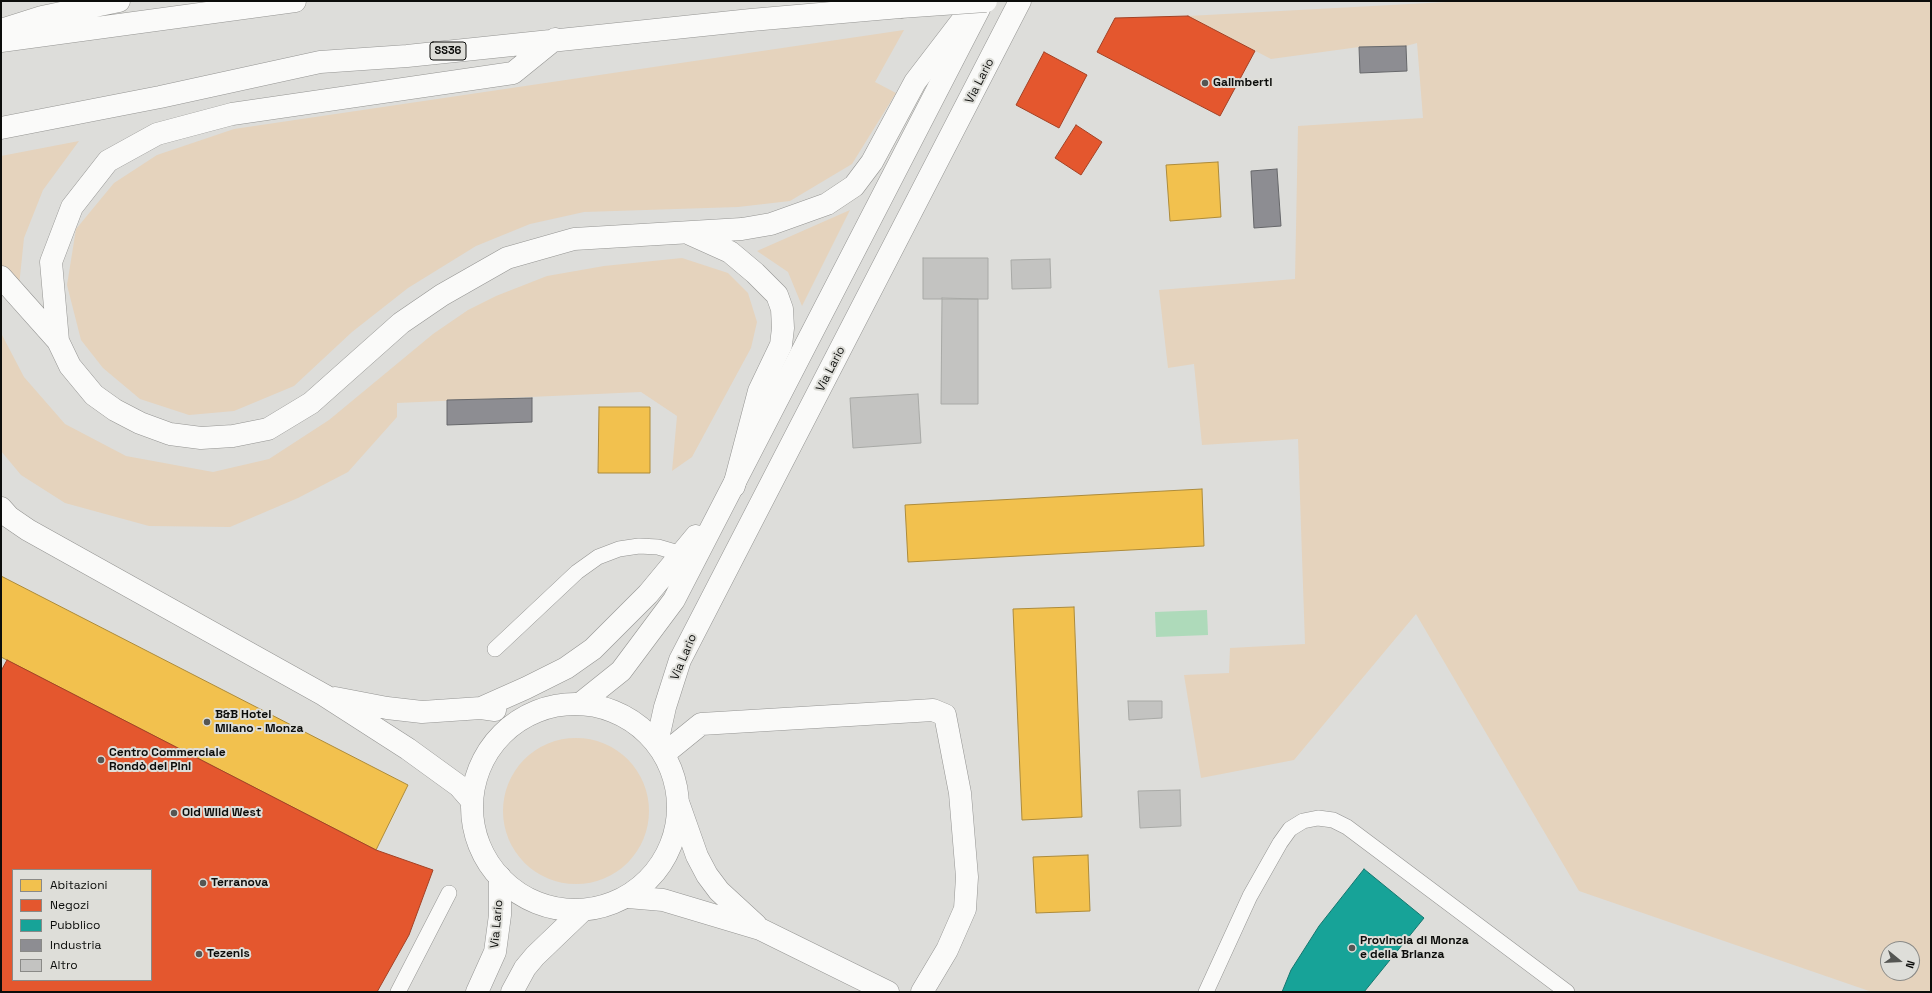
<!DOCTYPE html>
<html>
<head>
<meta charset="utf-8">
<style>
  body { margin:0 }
  #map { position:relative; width:1932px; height:993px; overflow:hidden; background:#ddddda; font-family:"Space Grotesk",sans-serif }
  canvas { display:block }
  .frame { position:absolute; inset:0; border:2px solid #0c0d0b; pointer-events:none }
  .legend { position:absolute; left:12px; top:869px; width:140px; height:112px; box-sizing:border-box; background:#deded9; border:1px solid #8a8a87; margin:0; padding:5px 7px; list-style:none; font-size:12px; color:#0c0d0b }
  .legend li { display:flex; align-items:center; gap:8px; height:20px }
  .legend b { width:20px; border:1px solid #8a8a87 }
  .north { position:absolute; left:1880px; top:941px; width:40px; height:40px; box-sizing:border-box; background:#deded9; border:1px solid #8a8a87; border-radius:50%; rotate:108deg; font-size:11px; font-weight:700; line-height:16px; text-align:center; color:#0c0d0b }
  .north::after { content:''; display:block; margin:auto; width:14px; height:18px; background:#555653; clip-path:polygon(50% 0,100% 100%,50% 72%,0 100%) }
</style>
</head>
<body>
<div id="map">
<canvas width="1932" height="993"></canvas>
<div class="frame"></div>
<ul class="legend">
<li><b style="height:11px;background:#f2c14e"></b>Abitazioni</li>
<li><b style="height:11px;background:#e4572e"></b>Negozi</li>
<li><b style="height:11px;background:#17a398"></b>Pubblico</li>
<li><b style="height:11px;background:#8d8d92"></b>Industria</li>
<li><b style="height:11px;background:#c3c3c1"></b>Altro</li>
</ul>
<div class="north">N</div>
</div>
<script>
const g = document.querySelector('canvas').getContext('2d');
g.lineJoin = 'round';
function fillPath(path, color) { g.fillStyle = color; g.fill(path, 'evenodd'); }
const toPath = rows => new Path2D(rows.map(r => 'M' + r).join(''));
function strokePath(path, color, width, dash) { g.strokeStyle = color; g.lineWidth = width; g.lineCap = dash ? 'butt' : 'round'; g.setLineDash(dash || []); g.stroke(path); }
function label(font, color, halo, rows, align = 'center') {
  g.font = font + ' "Space Grotesk",sans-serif'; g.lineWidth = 4; g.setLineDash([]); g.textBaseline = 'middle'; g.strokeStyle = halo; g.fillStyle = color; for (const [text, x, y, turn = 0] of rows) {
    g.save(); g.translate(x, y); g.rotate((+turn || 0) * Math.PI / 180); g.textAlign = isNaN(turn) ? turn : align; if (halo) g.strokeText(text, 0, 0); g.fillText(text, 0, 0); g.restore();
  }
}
fillPath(toPath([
  [1465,1,1931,1,1931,992,1872,992,1579,891,1416,614,1294,760,1201,778,1184,675,1229,673,1230,648,1305,644,1298,439,1202,445,1194,364,1168,368,1159,290,1295,279,1298,126,1423,118,1417,43,1406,46,1359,47,1271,59,1188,16],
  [1888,949,1912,949,1912,973,1888,973],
  [904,30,875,82,896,93,852,164,790,201,738,207,584,212,530,224,476,246,408,288,352,332,294,386,234,411,189,415,140,399,103,368,81,340,67,285,76,229,114,183,157,155,234,129],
  [79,141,43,190,24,238,19,286,1,270,1,156],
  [850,210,802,306,788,272,757,251],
  [682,258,728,273,748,293,757,322,751,348,692,457,672,471,677,416,641,392,397,403,397,417,348,472,298,498,230,527,149,526,65,503,21,475,1,451,1,333,24,377,65,424,126,456,213,472,269,459,329,420,433,334,468,310,496,296,547,276,604,266],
  '503 811a73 73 0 1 1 146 0a73 73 0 1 1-146 0Z'
]), '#e5d3bd');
fillPath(toPath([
  [1207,610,1208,635,1156,637,1155,612]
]), '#aedaba');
const homes = toPath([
  [1218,162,1221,217,1170,221,1166,165,1218,162],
  [599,407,650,407,650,473,598,473,599,407],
  [1202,489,1204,546,908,562,905,505,1202,489],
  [1,576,408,785,376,850,1,657,1,576],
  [1074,607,1082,817,1022,820,1013,609,1074,607],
  [1088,855,1090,911,1036,913,1033,857,1088,855]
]);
fillPath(homes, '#f2c14e');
strokePath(homes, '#ad8b3a', 1);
const shops = toPath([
  [1188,16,1255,51,1220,116,1097,52,1115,18,1188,16],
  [1044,52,1087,75,1059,128,1016,105,1044,52],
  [1076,125,1102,142,1081,175,1055,158,1076,125],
  [7,660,376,850,433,870,409,935,377,992,1,992,1,671,7,660],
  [13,870,151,870,151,980,13,980,13,870]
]);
fillPath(shops, '#e4572e');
strokePath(shops, '#a34124', 1);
const public = toPath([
  [1364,869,1424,918,1364,992,1282,992,1291,970,1319,926,1364,869]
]);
fillPath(public, '#17a398');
strokePath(public, '#14766e', 1);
const industry = toPath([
  [1406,46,1407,71,1360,73,1359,47,1406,46],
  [1277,169,1281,226,1254,228,1251,171,1277,169],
  [532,398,532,422,447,425,447,400,532,398]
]);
fillPath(industry, '#8d8d92');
strokePath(industry, '#66676a', 1);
const building = toPath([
  [923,258,988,258,988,299,923,299,923,258],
  [1050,259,1051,288,1012,289,1011,260,1050,259],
  [942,298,978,299,978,404,941,404,942,298],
  [918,394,921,443,853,448,850,398,918,394],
  [1128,701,1162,701,1162,718,1129,720,1128,701],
  [1180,790,1181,826,1140,828,1138,791,1180,790]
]);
fillPath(building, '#c3c3c1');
strokePath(building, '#a8a9a6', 1);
const service = toPath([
  [495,649,577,572,598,557,619,549,639,546,658,547,682,554],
  [398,992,449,893],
  [1206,992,1250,896,1280,843,1290,829,1303,821,1318,818,1333,820,1347,827,1567,992]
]);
const minor = toPath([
  [664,754,701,724,933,710,945,715,960,793,967,877,965,909,947,950,922,992]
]);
const tertiary = toPath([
  [679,805,697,856,707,875,719,891,756,925],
  [628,897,663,900,760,929,888,992]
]);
const secondary = toPath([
  [477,992,495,952,500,915,500,877],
  [512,992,525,968,535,956,583,910]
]);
const primary = toPath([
  [1,508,9,517,28,530,324,695,408,749,459,786,472,801],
  [335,698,387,708,422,712,481,708,495,710],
  [581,703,621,671,674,600,979,9],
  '472 807a103 103 0 1 1 206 0a103 103 0 1 1-206 0Z',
  [481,708,526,688,566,668,593,649,648,594,696,536],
  [657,743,665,707,680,660,1020,1]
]);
const trunk = toPath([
  [1,30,42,17,119,1],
  [1,41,295,1],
  [1,128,160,97,320,62,407,56,751,20,900,7],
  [690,234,730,252,755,273,777,295,782,309,783,328,781,345,759,391,734,486],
  [1,277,58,341,70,366,94,395,115,410,140,423,170,434,201,438,233,436,268,429,311,403,401,323,442,295,507,258,574,239,742,229,771,224,827,204,854,186,872,162,915,82,977,1],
  [58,341,51,262,72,207,108,161,157,134,232,114,513,73,555,39]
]);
strokePath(service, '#949492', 16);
strokePath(minor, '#949492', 23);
strokePath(tertiary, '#949492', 23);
strokePath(secondary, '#949492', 23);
strokePath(primary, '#949492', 23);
strokePath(trunk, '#949492', 23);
strokePath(service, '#fafaf9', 15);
strokePath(minor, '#fafaf9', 22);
strokePath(tertiary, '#fafaf9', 22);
strokePath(secondary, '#fafaf9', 22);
strokePath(primary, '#fafaf9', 22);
strokePath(trunk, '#fafaf9', 22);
const trunkBridge = toPath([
  [900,7,986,1]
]);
strokePath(trunkBridge, '#949492', 23, []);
strokePath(trunkBridge, '#fafaf9', 22);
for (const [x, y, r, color] of [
  [1205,83,4,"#555653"],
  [207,722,4,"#555653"],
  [101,760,4,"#555653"],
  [174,813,4,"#555653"],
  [203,883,4,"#555653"],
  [1352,948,4,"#555653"],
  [199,954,4,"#555653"]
]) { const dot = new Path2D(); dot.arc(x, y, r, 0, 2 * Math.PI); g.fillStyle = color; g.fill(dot); strokePath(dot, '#deded9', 1.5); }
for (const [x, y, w] of [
  [448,51,36]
]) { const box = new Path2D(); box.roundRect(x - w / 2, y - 9, w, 18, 3); g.fillStyle = '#deded9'; g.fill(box); strokePath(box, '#0c0d0b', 1); }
label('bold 11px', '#0c0d0b', null, [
  ["SS36",448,51]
]);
label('12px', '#0c0d0b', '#deded9', [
  ["Via Lario",980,81,-63],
  ["Via Lario",831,369,-63],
  ["Via Lario",684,657,-67],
  ["Via Lario",497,924,-85]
]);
label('bold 12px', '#0c0d0b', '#deded9', [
  ["Galimberti",1213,83],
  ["B&B Hotel",215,715],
  ["Milano - Monza",215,729],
  ["Centro Commerciale",109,753],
  ["Rondò dei Pini",109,767],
  ["Old Wild West",182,813],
  ["Terranova",211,883],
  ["Provincia di Monza",1360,941],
  ["e della Brianza",1360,955],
  ["Tezenis",207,954]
], 'left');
</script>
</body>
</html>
